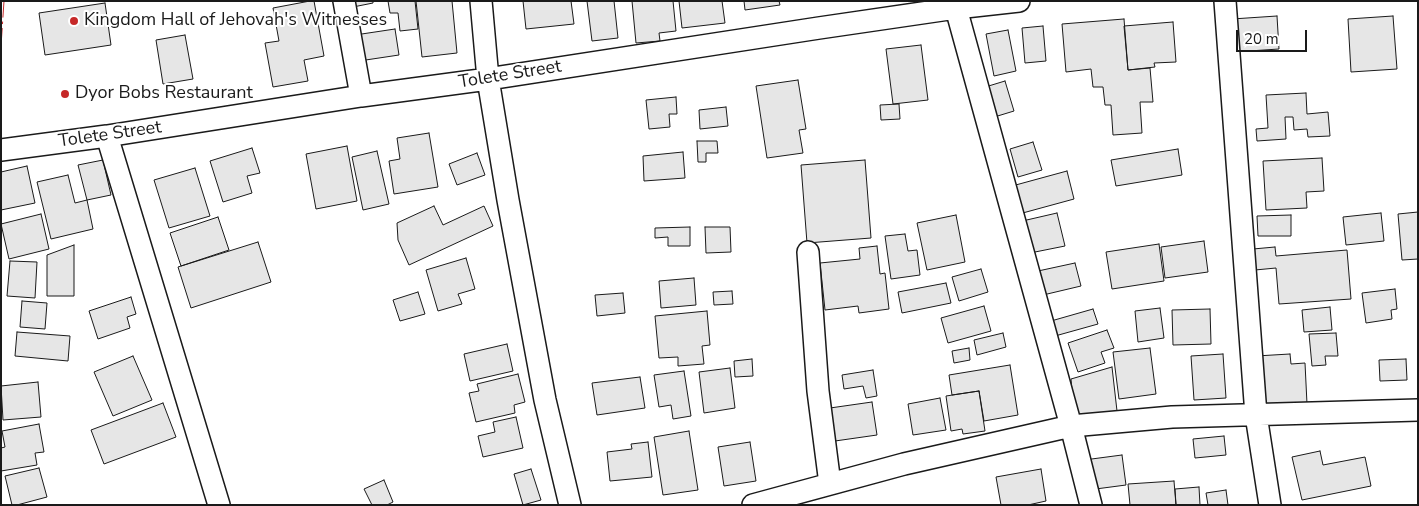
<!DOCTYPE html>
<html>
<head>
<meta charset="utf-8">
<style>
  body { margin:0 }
  #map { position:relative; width:1419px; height:506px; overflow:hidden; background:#fff; font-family:"Nunito Sans",sans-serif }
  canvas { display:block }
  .frame { position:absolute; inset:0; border:2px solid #1a1a1a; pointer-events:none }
  .scale { position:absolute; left:1236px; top:30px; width:71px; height:22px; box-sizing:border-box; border:2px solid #1a1a1a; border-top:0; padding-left:6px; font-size:15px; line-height:18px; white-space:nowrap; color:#1a1a1a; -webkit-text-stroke:4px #fff; paint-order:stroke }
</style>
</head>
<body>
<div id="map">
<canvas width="1419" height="506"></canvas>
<div class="frame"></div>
<div class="scale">20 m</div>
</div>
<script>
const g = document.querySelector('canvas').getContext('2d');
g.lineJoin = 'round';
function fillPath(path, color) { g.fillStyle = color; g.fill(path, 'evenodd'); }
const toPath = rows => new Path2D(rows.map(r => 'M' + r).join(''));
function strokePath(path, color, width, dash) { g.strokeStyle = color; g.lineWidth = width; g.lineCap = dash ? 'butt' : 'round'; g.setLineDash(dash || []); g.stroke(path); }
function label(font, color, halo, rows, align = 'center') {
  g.font = font + ' "Nunito Sans",sans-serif'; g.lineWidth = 4; g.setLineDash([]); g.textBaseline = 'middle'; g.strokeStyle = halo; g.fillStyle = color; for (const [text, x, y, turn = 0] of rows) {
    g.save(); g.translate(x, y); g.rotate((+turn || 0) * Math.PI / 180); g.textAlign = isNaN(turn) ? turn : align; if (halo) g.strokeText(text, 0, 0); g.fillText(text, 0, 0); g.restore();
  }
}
const building = toPath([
  [310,1,314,1,324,56,304,60,308,81,273,87,265,43,279,41,273,8,310,1],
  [352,1,373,1,373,3,353,7,352,1],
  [388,1,415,1,418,29,400,31,398,13,390,13,388,1],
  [416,1,452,1,457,53,422,57,416,1],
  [523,1,571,1,574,24,526,29,523,1],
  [587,1,614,1,618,38,592,41,587,1],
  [632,1,673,1,676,31,659,33,660,41,636,43,632,1],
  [679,1,722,1,725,23,682,28,679,1],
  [744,1,779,1,780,5,745,10,744,1],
  [105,3,111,45,45,55,39,13,105,3],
  [1277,16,1279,49,1234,52,1232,19,1277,16],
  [1393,16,1397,69,1351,72,1348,19,1393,16],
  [1124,19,1128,70,1150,68,1153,102,1140,102,1142,133,1113,135,1111,105,1105,105,1103,87,1093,87,1091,69,1066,72,1062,24,1124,19],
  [1173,22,1176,62,1154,63,1155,67,1128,70,1124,26,1173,22],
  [1043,26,1046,61,1025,63,1022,28,1043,26],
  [395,29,399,55,359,61,355,35,395,29],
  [1008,30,1016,71,994,76,986,34,1008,30],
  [185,35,193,79,163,84,156,40,185,35],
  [921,45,928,100,893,104,886,49,921,45],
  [798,80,806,129,799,130,803,153,767,158,756,86,798,80],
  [1005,81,1014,111,991,118,982,88,1005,81],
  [1306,93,1307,114,1328,112,1330,136,1308,137,1307,129,1294,130,1293,117,1285,117,1286,139,1257,141,1256,129,1268,128,1266,95,1306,93],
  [676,97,677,114,669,114,670,127,649,129,646,100,676,97],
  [899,104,900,119,881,120,880,105,899,104],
  [726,107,728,126,700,129,699,110,726,107],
  [429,133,438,187,394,194,389,161,400,159,397,138,429,133],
  [697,141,717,141,718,153,706,153,706,162,698,162,697,141],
  [1033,142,1042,170,1018,177,1010,149,1033,142],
  [347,146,357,201,316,209,306,154,347,146],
  [252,148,260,173,247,176,252,193,223,202,210,161,252,148],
  [1178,149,1182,175,1116,186,1111,160,1178,149],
  [377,151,389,204,363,210,352,157,377,151],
  [683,152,685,178,644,181,643,156,683,152],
  [477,153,485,175,457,185,449,164,477,153],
  [1322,158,1324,191,1306,192,1307,208,1266,210,1263,161,1322,158],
  [103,160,111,195,87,200,78,165,103,160],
  [865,160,871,238,807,243,801,165,865,160],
  [27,166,35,203,1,210,1,172,27,166],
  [195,168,210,216,169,228,154,180,195,168],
  [1067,171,1074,199,1019,214,1012,186,1067,171],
  [68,175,75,203,87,200,93,229,51,239,37,182,68,175],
  [434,206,443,225,484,206,493,226,409,265,398,240,397,223,434,206],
  [1418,212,1418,259,1402,260,1398,214,1418,212],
  [1057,213,1065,246,1025,254,1018,222,1057,213],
  [1381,213,1384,241,1346,245,1343,217,1381,213],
  [41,214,49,249,9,259,1,224,41,214],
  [956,215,965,262,927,270,917,223,956,215],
  [1291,215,1291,236,1258,236,1257,216,1291,215],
  [218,217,229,250,181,266,170,233,218,217],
  [690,227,690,246,668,246,668,237,655,238,655,228,690,227],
  [705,227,730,227,731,252,706,253,705,227],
  [905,234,908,251,917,250,920,275,891,279,885,236,905,234],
  [1204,241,1208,272,1165,278,1161,247,1204,241],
  [258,242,271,282,191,308,178,267,258,242],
  [1159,244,1164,281,1112,289,1106,252,1159,244],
  [74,245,74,296,47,296,47,255,74,245],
  [877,246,880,274,885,273,889,309,859,313,858,306,825,310,820,263,860,259,859,248,877,246],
  [1275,247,1276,256,1347,250,1351,299,1279,304,1276,268,1255,270,1253,249,1275,247],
  [466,258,475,289,458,294,462,304,438,311,426,270,466,258],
  [10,261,37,262,35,298,7,296,10,261],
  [1075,263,1081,286,1043,295,1038,271,1075,263],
  [981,269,988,292,959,301,952,277,981,269],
  [694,278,696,305,661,308,659,281,694,278],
  [946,283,951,303,902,313,898,292,946,283],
  [1395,289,1397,309,1391,310,1392,319,1366,323,1362,293,1395,289],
  [732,291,733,304,714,305,713,292,732,291],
  [418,292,425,314,400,321,393,300,418,292],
  [623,293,625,313,597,316,595,295,623,293],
  [131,297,136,314,127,317,130,328,98,339,89,311,131,297],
  [22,301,47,303,45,329,20,327,22,301],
  [984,306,991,331,948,343,941,318,984,306],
  [1330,307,1332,330,1304,332,1302,310,1330,307],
  [1160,308,1164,338,1138,342,1135,311,1160,308],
  [1093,309,1098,324,1055,336,1051,321,1093,309],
  [1210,309,1211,344,1173,345,1172,310,1210,309],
  [707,311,710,345,702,346,704,364,678,366,678,357,659,358,655,316,707,311],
  [1107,330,1114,348,1101,352,1105,363,1078,372,1068,343,1107,330],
  [17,332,70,336,68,361,15,356,17,332],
  [1003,333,1006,347,977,355,974,340,1003,333],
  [1336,333,1338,356,1325,356,1326,365,1312,366,1309,334,1336,333],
  [507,344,513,371,470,381,464,354,507,344],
  [969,348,970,360,954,363,952,351,969,348],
  [1150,348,1156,394,1119,399,1113,352,1150,348],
  [1223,354,1226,398,1194,400,1191,356,1223,354],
  [1290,354,1291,364,1305,363,1307,404,1258,406,1256,356,1290,354],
  [133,356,152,400,113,416,94,372,133,356],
  [752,359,753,376,735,377,734,361,752,359],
  [1406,359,1407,380,1380,381,1379,360,1406,359],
  [1010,365,1018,415,984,421,979,391,952,395,949,375,1010,365],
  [1112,367,1117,411,1074,416,1071,379,1112,367],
  [730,368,735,408,704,413,699,372,730,368],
  [873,370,877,396,866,398,863,386,844,389,842,375,873,370],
  [684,371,691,416,673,419,671,405,659,407,654,375,684,371],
  [518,374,525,402,514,405,515,413,476,422,469,393,479,391,477,384,518,374],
  [640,377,645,408,597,415,592,383,640,377],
  [38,382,41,417,3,420,1,386,38,382],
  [979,391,985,431,963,434,962,429,951,431,946,396,979,391],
  [940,398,946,430,913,435,908,404,940,398],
  [872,402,877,435,835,441,830,408,872,402],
  [163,403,176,437,104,464,91,430,163,403],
  [516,417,523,448,483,457,478,436,495,432,493,422,516,417],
  [39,424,44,452,35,453,37,465,1,471,1,448,5,447,2,431,39,424],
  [689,431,698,490,663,495,654,437,689,431],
  [1224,436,1226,455,1195,458,1193,439,1224,436],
  [648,442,652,477,610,481,607,452,632,449,631,444,648,442],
  [750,442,756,481,724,486,718,447,750,442],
  [1320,451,1323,465,1365,457,1371,486,1302,500,1292,457,1320,451],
  [1122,455,1126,485,1088,490,1084,460,1122,455],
  [39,468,47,497,17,505,12,505,5,476,39,468],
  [531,469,541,500,523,505,514,474,531,469],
  [1041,469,1046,501,1028,505,1001,505,996,477,1041,469],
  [384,480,393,502,387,505,372,505,364,489,384,480],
  [1174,481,1176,505,1130,505,1128,484,1174,481],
  [1199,487,1200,505,1176,505,1175,489,1199,487],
  [1226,490,1228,505,1208,505,1206,493,1226,490]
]);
fillPath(building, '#e6e6e6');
strokePath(building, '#1a1a1a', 1);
const street = toPath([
  [344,1,361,96],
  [481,1,488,79,508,200,545,400,570,505],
  [954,1,1071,426,1091,505],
  [1225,1,1256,415,1270,505],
  [107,136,219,505],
  [1,150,107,136,361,96,488,79,819,28,956,8,1019,1],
  [808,252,818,391,830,484],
  [753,505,904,464,1071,426,1172,417,1418,410]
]);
strokePath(street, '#1a1a1a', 24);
strokePath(street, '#fff', 21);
strokePath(toPath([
  [1,46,4,1]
]), '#c62828', 1, [18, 4, 2.5, 4]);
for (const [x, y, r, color] of [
  [74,21,5,"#c62828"],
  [65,94,5,"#c62828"]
]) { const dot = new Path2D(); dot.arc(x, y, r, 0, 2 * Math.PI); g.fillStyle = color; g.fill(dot); strokePath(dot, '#fff', 2); }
label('18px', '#1a1a1a', '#fff', [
  ["Kingdom Hall of Jehovah's Witnesses",84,21],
  ["Dyor Bobs Restaurant",75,94]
], 'left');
label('18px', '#1a1a1a', '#fff', [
  ["Tolete Street",510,75,-9],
  ["Tolete Street",110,135,-8]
]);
</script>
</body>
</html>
